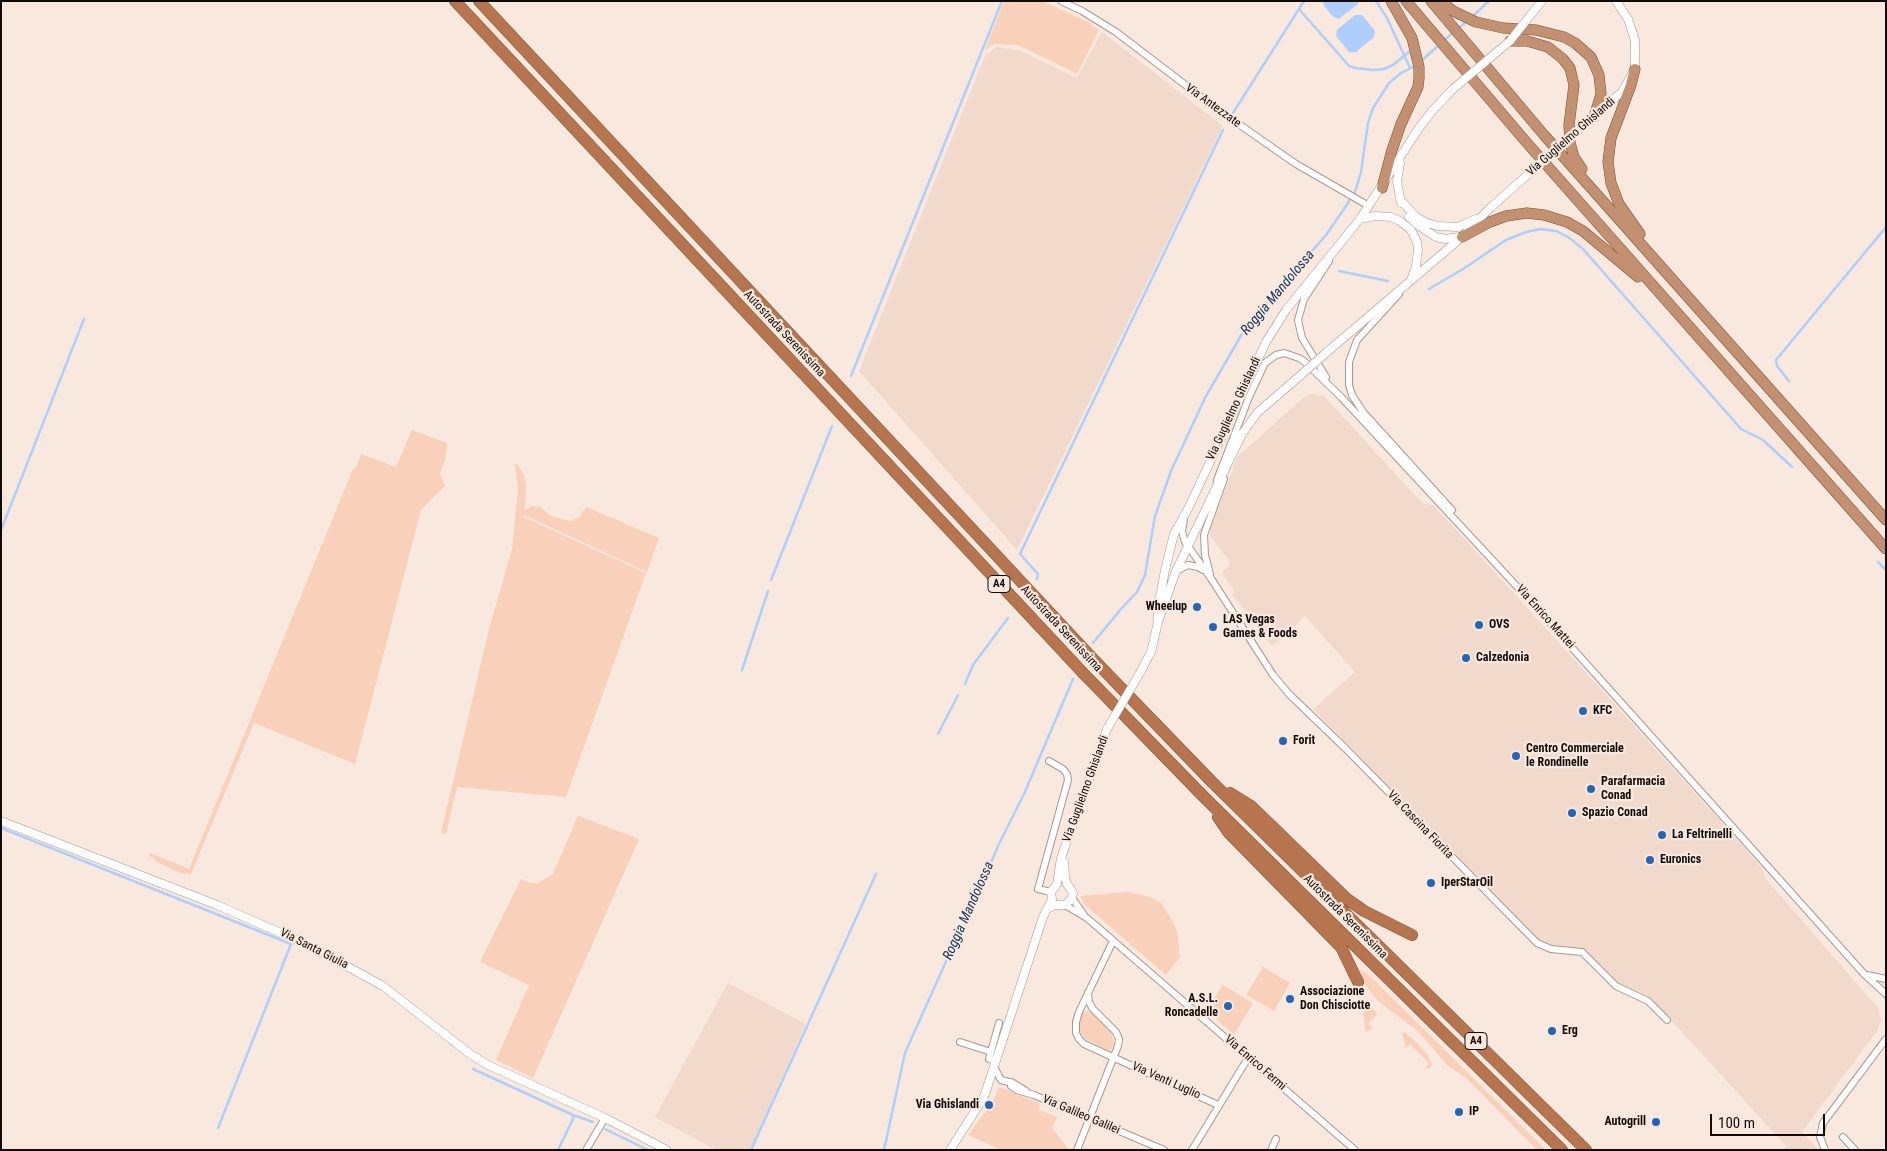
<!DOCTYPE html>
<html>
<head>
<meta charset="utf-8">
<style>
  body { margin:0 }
  #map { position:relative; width:1887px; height:1151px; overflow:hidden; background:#f9e8de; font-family:"Roboto Condensed",sans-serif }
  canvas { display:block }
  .frame { position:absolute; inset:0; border:2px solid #100a08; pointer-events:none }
  .scale { position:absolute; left:1710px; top:1114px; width:115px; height:22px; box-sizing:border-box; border:2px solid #100a08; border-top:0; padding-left:6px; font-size:15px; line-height:18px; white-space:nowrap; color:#100a08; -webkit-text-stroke:4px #f9e8de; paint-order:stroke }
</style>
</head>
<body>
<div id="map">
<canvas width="1887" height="1151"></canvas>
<div class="frame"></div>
<div class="scale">100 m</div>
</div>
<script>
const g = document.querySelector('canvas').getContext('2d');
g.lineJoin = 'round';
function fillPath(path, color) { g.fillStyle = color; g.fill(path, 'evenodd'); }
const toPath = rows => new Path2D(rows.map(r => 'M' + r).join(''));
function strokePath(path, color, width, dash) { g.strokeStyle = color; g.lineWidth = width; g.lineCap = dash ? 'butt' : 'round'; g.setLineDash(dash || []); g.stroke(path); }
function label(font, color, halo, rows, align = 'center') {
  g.font = font + ' "Roboto Condensed",sans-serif'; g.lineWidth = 4.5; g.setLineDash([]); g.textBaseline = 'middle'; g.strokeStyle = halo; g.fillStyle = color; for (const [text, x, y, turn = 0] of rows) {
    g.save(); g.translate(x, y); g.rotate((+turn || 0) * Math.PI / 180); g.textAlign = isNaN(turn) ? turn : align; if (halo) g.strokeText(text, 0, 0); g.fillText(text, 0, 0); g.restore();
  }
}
fillPath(toPath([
  [1102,32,1223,126,1017,550,859,371,985,56,996,47,1019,50,1077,78],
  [1311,394,1324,396,1412,492,1423,503,1433,505,1512,591,1742,845,1762,868,1766,879,1878,1008,1881,1020,1877,1031,1802,1132,1819,1150,1782,1150,1788,1144,1786,1146,1648,995,1623,987,1584,949,1549,945,1538,939,1313,709,1355,672,1305,616,1272,646,1265,637,1267,635,1232,595,1235,591,1223,576,1223,571,1229,566,1229,560,1210,536,1210,529,1238,456,1304,397],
  [728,983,806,1024,750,1150,716,1150,655,1117]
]), '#f1dacc');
fillPath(toPath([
  [1004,1,1042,1,1088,22,1099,30,1077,74,1018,45,994,44,985,50],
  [412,430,447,443,446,457,440,474,445,486,421,510,355,764,254,723,191,874,180,873,157,862,149,855,150,853,189,869,353,469,356,467,361,454,396,467],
  [515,464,517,464,524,475,526,485,525,510,531,506,540,507,551,516,570,521,580,517,586,507,659,538,647,572,524,515,524,517,646,573,566,797,457,787,446,834,441,833,489,629,512,549,518,490],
  [578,816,639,839,533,1078,496,1060,529,985,480,962,521,879,530,883,539,883,553,874],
  [1127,892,1150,897,1161,903,1172,920,1177,931,1180,957,1166,975,1084,904,1080,896],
  [1263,967,1290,983,1274,1011,1246,995],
  [1360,970,1362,970,1371,977,1546,1150,1537,1150,1466,1078,1447,1065,1419,1032,1379,1002,1364,983],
  [1223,985,1253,1003,1234,1035,1206,1010],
  [1362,1000,1366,1000,1377,1014,1368,1024,1373,1028,1367,1032,1365,1030],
  [1087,1011,1095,1014,1112,1035,1114,1045,1110,1051,1086,1039,1081,1033,1079,1027,1080,1018,1082,1013],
  [1404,1032,1417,1043,1427,1054,1432,1064,1430,1068,1425,1068,1429,1063,1410,1044,1406,1048,1402,1034],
  [999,1087,1039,1103,1040,1110,1057,1117,1052,1128,1069,1150,1001,1150,968,1135,989,1107,992,1109,995,1103,993,1101]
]), '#f9d0b9');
fillPath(toPath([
  [1323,1,1359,1,1358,4,1339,19,1333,17,1323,4],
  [1355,15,1362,15,1375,31,1374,37,1356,52,1349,52,1336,36,1337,30]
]), '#aecffb');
strokePath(toPath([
  [1376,1,1387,18,1410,68],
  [1299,9,1349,66,1355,68,1374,70,1384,69,1393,65,1409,52],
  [1472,17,1489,1],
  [1459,28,1468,20],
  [1443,41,1454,32],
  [1421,61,1439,45],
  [1233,113,1304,1],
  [1339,271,1388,281],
  [1429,289,1463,269,1506,240,1526,232,1541,229,1556,231,1568,237,1583,249,1741,429,1763,440,1792,467],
  [851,376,1002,1],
  [1789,381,1777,366,1776,360,1886,227],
  [1,530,84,319],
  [1878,562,1886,570],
  [1037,579,1038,574,1020,554,1223,130],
  [771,580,832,426],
  [1093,643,1121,609,1137,592,1145,575,1155,516,1171,471,1206,396,1246,327,1326,235,1344,209,1355,192,1361,172,1368,123,1373,108,1389,83,1401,73,1417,65],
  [742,670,768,591],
  [965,684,973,665,1008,618],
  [938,734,958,695],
  [1,828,291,944,218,1128],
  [473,1069,573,1115,573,1119,558,1150],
  [573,1115,593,1122],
  [605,1129,648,1150],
  [751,1150,876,874],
  [884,1150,905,1053,948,957,956,945,998,846,1024,794,1073,679]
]), '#aecffb', 2.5);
const minor = toPath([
  [1061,1,1082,11,1116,32,1217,109,1296,164,1369,206],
  [1399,294,1357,340,1349,362,1349,385,1352,395,1363,412,1452,510],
  [1326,377,1302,338,1298,320,1304,299,1329,261],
  [1217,480,1249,397,1265,363,1276,355,1284,353,1299,358,1305,362,1341,397,1523,593,1865,975,1886,994],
  [1184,519,1182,531,1185,542,1212,580,1273,675,1289,694,1346,749,1537,943,1551,949,1582,952,1616,986,1648,1001,1667,1020],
  [1176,571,1188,565,1198,567,1203,570],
  [1210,574,1205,555,1204,535,1224,479],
  [1049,761,1063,769,1067,774,1068,780,1038,889,1051,892],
  [1072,898,1084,915],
  [1065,905,1087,918,1355,1150],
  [1113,941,1079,1012,1076,1022,1076,1033,1079,1039,1084,1044,1218,1105],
  [1867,975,1886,979],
  [960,1042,991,1052],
  [996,1061,989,1059,999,1023],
  [994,1067,1001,1080,1013,1083,1026,1091],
  [1011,1082,1011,1086,1017,1090,1034,1095,1164,1150],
  [1843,1137,1855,1150],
  [586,1150,605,1118],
  [1077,1150,1118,1046,1119,1039,1116,1032,1093,1009,1089,1002,1088,993],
  [1192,1150,1248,1058],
  [1271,1150,1276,1139],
  [1825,1150,1820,1137,1823,1123,1886,1039]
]);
const tertiary = toPath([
  [1533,12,1542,1],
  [1577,131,1622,92,1635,69,1635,40,1628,19,1616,1],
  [1400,163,1397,182,1401,203],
  [1400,199,1416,217,1427,223,1438,226,1458,227,1476,219],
  [1489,209,1533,170],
  [1409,217,1419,226,1436,237,1445,239,1460,237],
  [1360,219,1375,216,1391,217,1400,221,1411,230,1417,242,1418,250,1416,266,1411,280],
  [1327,352,1462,237,1491,207],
  [1158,622,1158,608,1165,570,1174,534,1188,509,1266,342,1286,310,1360,219,1419,128,1433,110,1453,89],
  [1141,671,1151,652,1158,622,1176,571,1242,434,1257,413,1302,374],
  [1,821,217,905,308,945,383,986,470,1054,488,1065,605,1118,667,1150],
  [1047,909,1055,905,1065,905,1072,898,1073,893,1067,884,1065,877,1064,862],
  [950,1150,984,1097,1043,917,1052,899,1051,892,1057,884,1061,858,1107,729]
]);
const trunk = toPath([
  [1406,1,1527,143,1886,549],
  [1431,1,1544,135,1886,520],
  [1441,1,1453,11,1476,22,1503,28,1536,30,1564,37,1575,43,1591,57,1599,75,1601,94,1594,117],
  [1510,41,1527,41,1548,47,1563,59,1570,68,1574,85,1569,125,1570,143,1574,157,1582,169],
  [1635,69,1631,85,1611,138,1608,162,1611,183,1619,204,1640,234],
  [1382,188,1392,150,1401,124,1418,87,1419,78,1419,67,1412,38,1391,1],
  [1462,237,1490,222,1506,216,1527,213,1544,215,1567,222,1583,231,1638,277]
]);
const motorway = toPath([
  [455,1,1084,674,1202,795,1562,1150],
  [479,1,1095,661,1212,782,1586,1150],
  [1230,793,1251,806,1347,899,1364,911,1412,935],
  [1218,817,1229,833,1341,947,1358,982]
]);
strokePath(minor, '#a89990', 8);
strokePath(tertiary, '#a89990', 9);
strokePath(trunk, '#7c5036', 11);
strokePath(motorway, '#7c5036', 12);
strokePath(minor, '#fff', 6);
strokePath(tertiary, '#fff', 8);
strokePath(trunk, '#c49072', 10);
strokePath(motorway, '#b6754e', 11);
const tertiaryBridge = toPath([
  [1453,89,1510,41,1533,12],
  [1533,170,1577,131],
  [1302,374,1327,352],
  [1107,729,1141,671]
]);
strokePath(tertiaryBridge, '#a89990', 9, []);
strokePath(tertiaryBridge, '#fff', 8);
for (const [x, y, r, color] of [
  [1197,607,5,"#2465b6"],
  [1479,625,5,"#2465b6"],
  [1213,627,5,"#2465b6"],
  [1466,658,5,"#2465b6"],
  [1583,711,5,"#2465b6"],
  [1283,741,5,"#2465b6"],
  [1516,756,5,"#2465b6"],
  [1591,789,5,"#2465b6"],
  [1572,813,5,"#2465b6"],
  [1662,835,5,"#2465b6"],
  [1650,860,5,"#2465b6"],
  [1431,883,5,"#2465b6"],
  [1290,999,5,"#2465b6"],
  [1228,1006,5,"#2465b6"],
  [1552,1031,5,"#2465b6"],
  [989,1105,5,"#2465b6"],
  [1459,1112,5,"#2465b6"],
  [1656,1122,5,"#2465b6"]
]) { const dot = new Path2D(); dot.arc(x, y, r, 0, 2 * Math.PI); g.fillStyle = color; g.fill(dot); strokePath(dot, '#f9e8de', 2); }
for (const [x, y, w] of [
  [999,584,22],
  [1476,1041,22]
]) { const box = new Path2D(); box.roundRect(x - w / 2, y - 8.5, w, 17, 4); g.fillStyle = '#f9e8de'; g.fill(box); strokePath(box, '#100a08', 1); }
label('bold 11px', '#100a08', null, [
  ["A4",999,584],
  ["A4",1476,1041]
]);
label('12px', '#100a08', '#f9e8de', [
  ["Via Antezzate",1213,106,36],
  ["Via Guglielmo Ghislandi",1571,137,-41],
  ["Autostrada Serenissima",784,334,47],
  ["Via Guglielmo Ghislandi",1234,409,-65],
  ["Via Enrico Mattei",1545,617,48],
  ["Autostrada Serenissima",1061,629,47],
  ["Via Guglielmo Ghislandi",1086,789,-70],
  ["Via Cascina Fiorita",1420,825,46],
  ["Autostrada Serenissima",1345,917,45],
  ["Via Santa Giulia",314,949,27],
  ["Via Enrico Fermi",1255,1063,41],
  ["Via Venti Luglio",1166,1081,24],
  ["Via Galileo Galilei",1081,1115,23]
]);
label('bold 12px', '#100a08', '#f9e8de', [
  ["Wheelup",1187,607,"right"],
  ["LAS Vegas",1223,620],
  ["Games & Foods",1223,634],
  ["OVS",1489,625],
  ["Calzedonia",1476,658],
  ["KFC",1593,711],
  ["Forit",1293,741],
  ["Centro Commerciale",1526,749],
  ["le Rondinelle",1526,763],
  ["Parafarmacia",1601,782],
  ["Conad",1601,796],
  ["Spazio Conad",1582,813],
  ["La Feltrinelli",1672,835],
  ["Euronics",1660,860],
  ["IperStarOil",1441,883],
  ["Associazione",1300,992],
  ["Don Chisciotte",1300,1006],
  ["A.S.L.",1218,999,"right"],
  ["Roncadelle",1218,1013,"right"],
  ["Erg",1562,1031],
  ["Via Ghislandi",979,1105,"right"],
  ["IP",1469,1112],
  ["Autogrill",1646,1122,"right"]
], 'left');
label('italic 14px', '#0f325f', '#f9e8de', [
  ["Roggia Mandolossa",1278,293,-50],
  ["Roggia Mandolossa",969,911,-66]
]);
</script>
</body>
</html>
